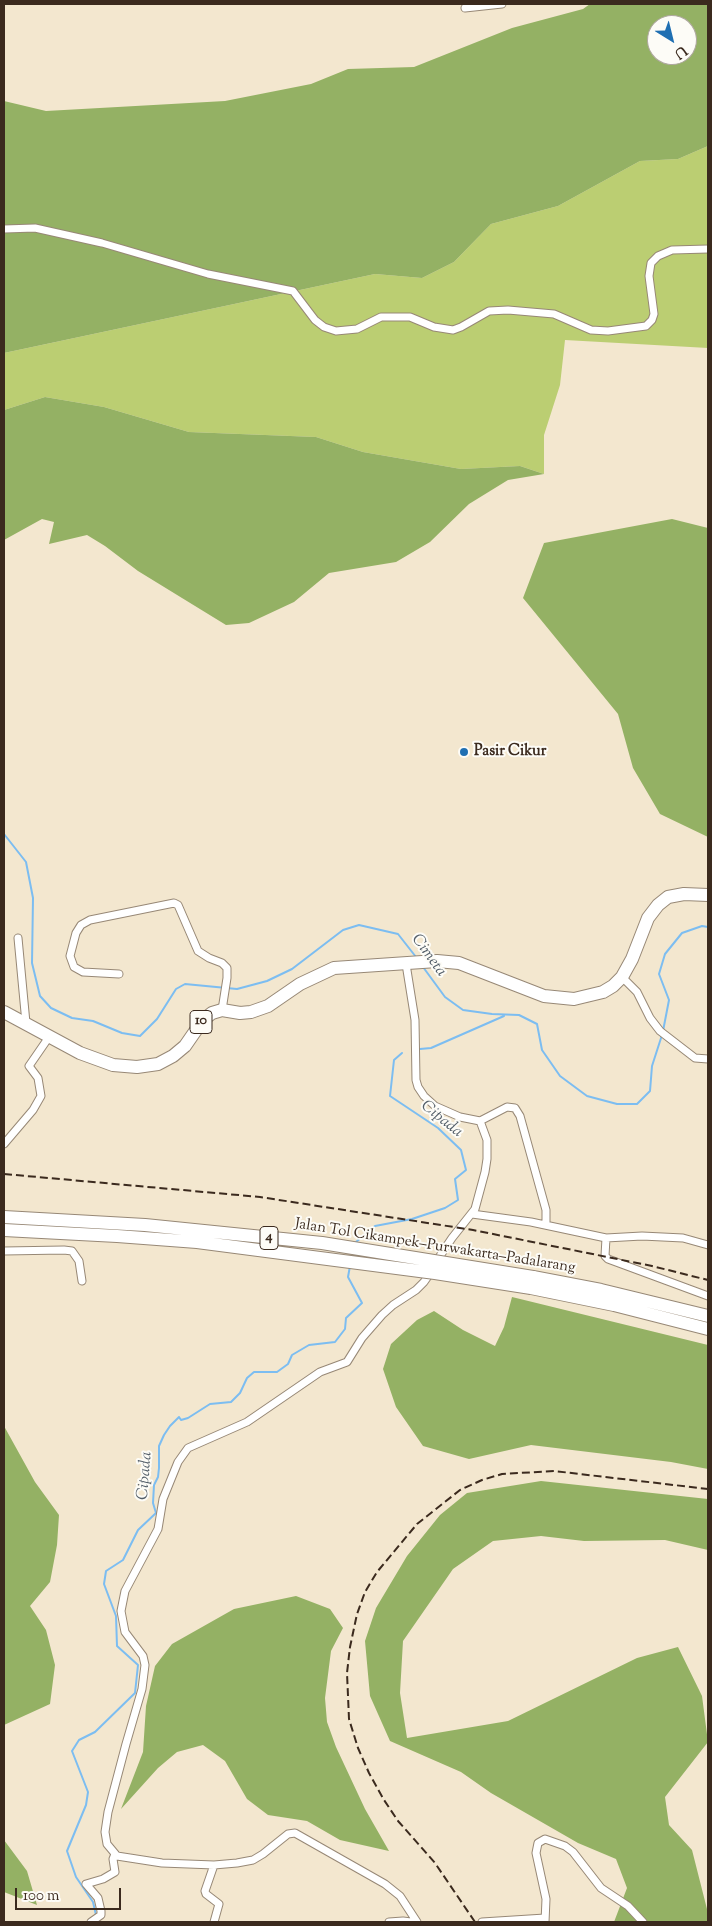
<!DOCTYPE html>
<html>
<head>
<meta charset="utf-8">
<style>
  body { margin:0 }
  #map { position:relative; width:712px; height:1926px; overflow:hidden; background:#f3e7cf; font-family:"Sorts Mill Goudy",serif }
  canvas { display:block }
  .frame { position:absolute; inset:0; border:5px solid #3b2a1e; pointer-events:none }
  .north { position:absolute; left:647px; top:15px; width:50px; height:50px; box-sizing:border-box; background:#fdfcf7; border:1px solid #afa8a0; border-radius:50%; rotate:144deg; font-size:14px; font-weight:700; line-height:20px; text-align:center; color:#3b2a1e }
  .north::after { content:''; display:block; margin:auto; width:18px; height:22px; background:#1f6fb2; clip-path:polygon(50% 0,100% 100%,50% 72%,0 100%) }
  .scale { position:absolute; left:15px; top:1888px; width:106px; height:22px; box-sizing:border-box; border:2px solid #3b2a1e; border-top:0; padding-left:6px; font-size:15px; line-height:18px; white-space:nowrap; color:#3b2a1e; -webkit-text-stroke:4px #fdfcf7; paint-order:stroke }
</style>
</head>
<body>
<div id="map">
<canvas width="712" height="1926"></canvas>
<div class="frame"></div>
<div class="north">U</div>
<div class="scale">100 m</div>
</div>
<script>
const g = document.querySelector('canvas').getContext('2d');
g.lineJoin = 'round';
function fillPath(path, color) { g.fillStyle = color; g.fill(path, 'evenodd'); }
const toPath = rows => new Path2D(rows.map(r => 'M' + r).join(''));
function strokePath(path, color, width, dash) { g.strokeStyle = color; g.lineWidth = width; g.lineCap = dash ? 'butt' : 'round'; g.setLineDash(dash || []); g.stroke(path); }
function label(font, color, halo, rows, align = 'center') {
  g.font = font + ' "Sorts Mill Goudy",serif'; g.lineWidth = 4; g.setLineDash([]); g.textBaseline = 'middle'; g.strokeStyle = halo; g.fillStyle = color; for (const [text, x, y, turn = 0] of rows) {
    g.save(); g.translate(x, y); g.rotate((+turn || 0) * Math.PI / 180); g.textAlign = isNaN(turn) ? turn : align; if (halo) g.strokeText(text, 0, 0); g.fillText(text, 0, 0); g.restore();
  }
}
fillPath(toPath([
  [708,146,708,348,565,340,560,385,544,435,544,474,520,466,461,469,363,452,316,437,189,432,104,407,45,397,4,410,4,353,375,274,422,278,454,262,491,224,558,206,640,161,678,159]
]), '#bbce72');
fillPath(toPath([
  [590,4,708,4,708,146,678,159,640,161,558,206,491,224,454,262,422,278,375,274,4,353,4,101,46,111,225,101,311,84,348,69,414,67,512,28,583,9],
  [657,25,687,25,687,55,657,55],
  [45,397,104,407,189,432,316,437,363,452,461,469,520,466,544,474,508,480,469,504,430,542,396,562,329,573,294,602,249,623,226,625,138,571,105,546,87,535,49,544,54,522,42,519,4,540,4,410],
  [672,519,708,528,708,837,660,814,633,768,618,714,523,598,544,543],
  [512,1297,708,1345,708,1469,671,1462,531,1445,469,1459,423,1446,396,1407,383,1369,391,1344,417,1320,434,1311,463,1330,495,1346,504,1327],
  [4,1426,35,1482,59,1515,57,1545,50,1582,30,1606,46,1630,55,1665,50,1704,4,1725],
  [541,1481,708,1499,708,1550,665,1540,584,1541,541,1536,493,1541,453,1569,403,1641,400,1693,407,1738,508,1721,637,1658,678,1647,702,1696,708,1742,665,1797,669,1825,692,1850,708,1913,708,1922,614,1922,627,1888,616,1859,578,1843,491,1793,461,1772,390,1741,370,1696,365,1641,376,1608,407,1556,440,1515,467,1493],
  [296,1596,330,1609,343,1628,331,1651,325,1698,327,1722,336,1747,365,1809,389,1851,340,1840,307,1821,268,1815,247,1799,225,1761,203,1745,177,1752,158,1768,121,1809,143,1752,146,1706,155,1666,172,1644,234,1609],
  [4,1840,27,1871,37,1905,4,1892]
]), '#94b164');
strokePath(toPath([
  [4,834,26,862,33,898,32,963,40,996,51,1008,72,1018,93,1021,122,1033,140,1036,157,1019,176,989,185,984,237,989,267,981,292,969,343,930,359,925,398,934,416,957],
  [423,967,445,997,463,1010,492,1014,519,1015,537,1024,542,1050,560,1076,587,1096,617,1104,637,1104,650,1091,652,1066,662,1035],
  [663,1031,669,1000,659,974,665,954,682,933,702,926,708,927],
  [420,1049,431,1048,504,1016],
  [355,1244,356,1242,375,1226,412,1219,445,1208,458,1200,455,1179,466,1170,461,1150,438,1128,390,1096,394,1060,402,1053],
  [96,1915,93,1902,76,1877,67,1851,86,1805,88,1792,72,1751,79,1740,95,1732,135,1693,138,1665,117,1646,116,1616,104,1584,106,1571,123,1560,138,1530,156,1513,153,1503,154,1485,158,1477,159,1468,159,1446,164,1435,170,1426,179,1417,181,1420,188,1418,210,1404,231,1402,240,1393,247,1378,254,1372,277,1372,288,1364,292,1355,309,1345,335,1342,345,1329,346,1318,362,1303,348,1277,350,1266]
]), '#7cbdf1', 2);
const street = toPath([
  [465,8,502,4],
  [4,229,35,228,102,243,208,274,293,291,315,320,324,327,336,331,357,329,381,317,410,317,434,327,453,330,461,327,489,311,508,310,554,314,591,330,608,331,646,326,652,320,654,314,649,276,651,263,658,256,672,250,708,249],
  [18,938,26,1023],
  [406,964,415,1020,416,1080,418,1087,424,1096,435,1106,460,1117,480,1121,487,1140,487,1159,485,1172,475,1209,452,1238,436,1262],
  [119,974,83,972,74,967,70,956,76,933,81,925,90,920,174,903,178,905,198,951,209,958,222,963,227,968,227,978,222,1010],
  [622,977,637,992,650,1018,660,1031,695,1058,708,1059],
  [480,1121,507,1107,515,1108,520,1116,546,1210,546,1225],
  [4,1144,33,1110,41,1096,38,1078,29,1066,49,1037],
  [472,1214,531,1222,606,1238,642,1236,683,1238,708,1245],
  [606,1238,605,1256,608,1259,708,1296],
  [4,1251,64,1250,72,1251,79,1261,82,1281],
  [214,1865,205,1891,206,1894,219,1904,214,1922],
  [91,1922,101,1915,101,1911,98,1898,86,1884,103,1879,115,1872,113,1859,115,1854],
  [389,1922,403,1921,411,1922],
  [417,1922,400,1896,385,1884,295,1833,288,1834,263,1854,253,1860,237,1863,214,1865,162,1863,117,1856,107,1844,105,1832,108,1812,126,1744,142,1689,145,1665,143,1656,125,1632,121,1611,125,1591,158,1529,163,1499,178,1462,188,1448,247,1422,320,1372,347,1362,362,1338,382,1315,393,1305,416,1290,424,1282,431,1272],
  [482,1922,545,1918],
  [545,1922,546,1899,536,1853,538,1843,545,1839,565,1846,573,1852,601,1888,628,1906,643,1922]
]);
const highway = toPath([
  [4,1012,80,1053,113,1065,137,1067,158,1064,173,1056,185,1046,203,1020,212,1013,222,1010,240,1013,251,1012,268,1006,300,984,334,968,437,961,459,963,544,996,574,999,603,992,613,986,622,977,632,959,648,918,658,905,668,897,684,894,708,895],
  [533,1277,601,1290,708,1316],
  [531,1288,614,1305,708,1329]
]);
strokePath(street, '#978876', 9);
strokePath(highway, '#978876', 14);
strokePath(street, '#fff', 7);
strokePath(highway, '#fff', 12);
strokePath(toPath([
  [4,1174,260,1197,473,1230,652,1266,708,1280],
  [475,1922,435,1863,398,1821,384,1800,369,1773,358,1748,349,1719,347,1673,350,1647,357,1614,365,1592,377,1572,417,1524,460,1490,482,1480,502,1474,554,1471,708,1489]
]), '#3b2a1e', 2, [8, 4]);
const highwayBridge = toPath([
  [4,1217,145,1225,322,1243,533,1277],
  [4,1230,117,1236,197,1242,435,1273,531,1288]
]);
strokePath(highwayBridge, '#978876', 14, []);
strokePath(highwayBridge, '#fff', 12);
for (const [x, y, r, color] of [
  [464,752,5,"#1f6fb2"]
]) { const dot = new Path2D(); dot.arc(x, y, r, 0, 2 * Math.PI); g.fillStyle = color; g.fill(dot); strokePath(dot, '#fdfcf7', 2); }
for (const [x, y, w] of [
  [201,1022,22],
  [269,1238,18]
]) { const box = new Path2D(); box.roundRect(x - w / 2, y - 11.5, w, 23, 4); g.fillStyle = '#fdfcf7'; g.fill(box); strokePath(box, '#3b2a1e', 1); }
label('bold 14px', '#3b2a1e', null, [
  ["10",201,1022],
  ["4",269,1238]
]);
label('bold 15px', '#3b2a1e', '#fdfcf7', [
  ["Pasir Cikur",474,752]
], 'left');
label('15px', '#3b2a1e', '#fdfcf7', [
  ["Jalan Tol Cikampek–Purwakarta–Padalarang",435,1247,9]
]);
label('italic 16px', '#525d68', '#fdfcf7', [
  ["Cimeta",428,956,54],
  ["Cipada",441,1120,39],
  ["Cipada",146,1476,-85]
]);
</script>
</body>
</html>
